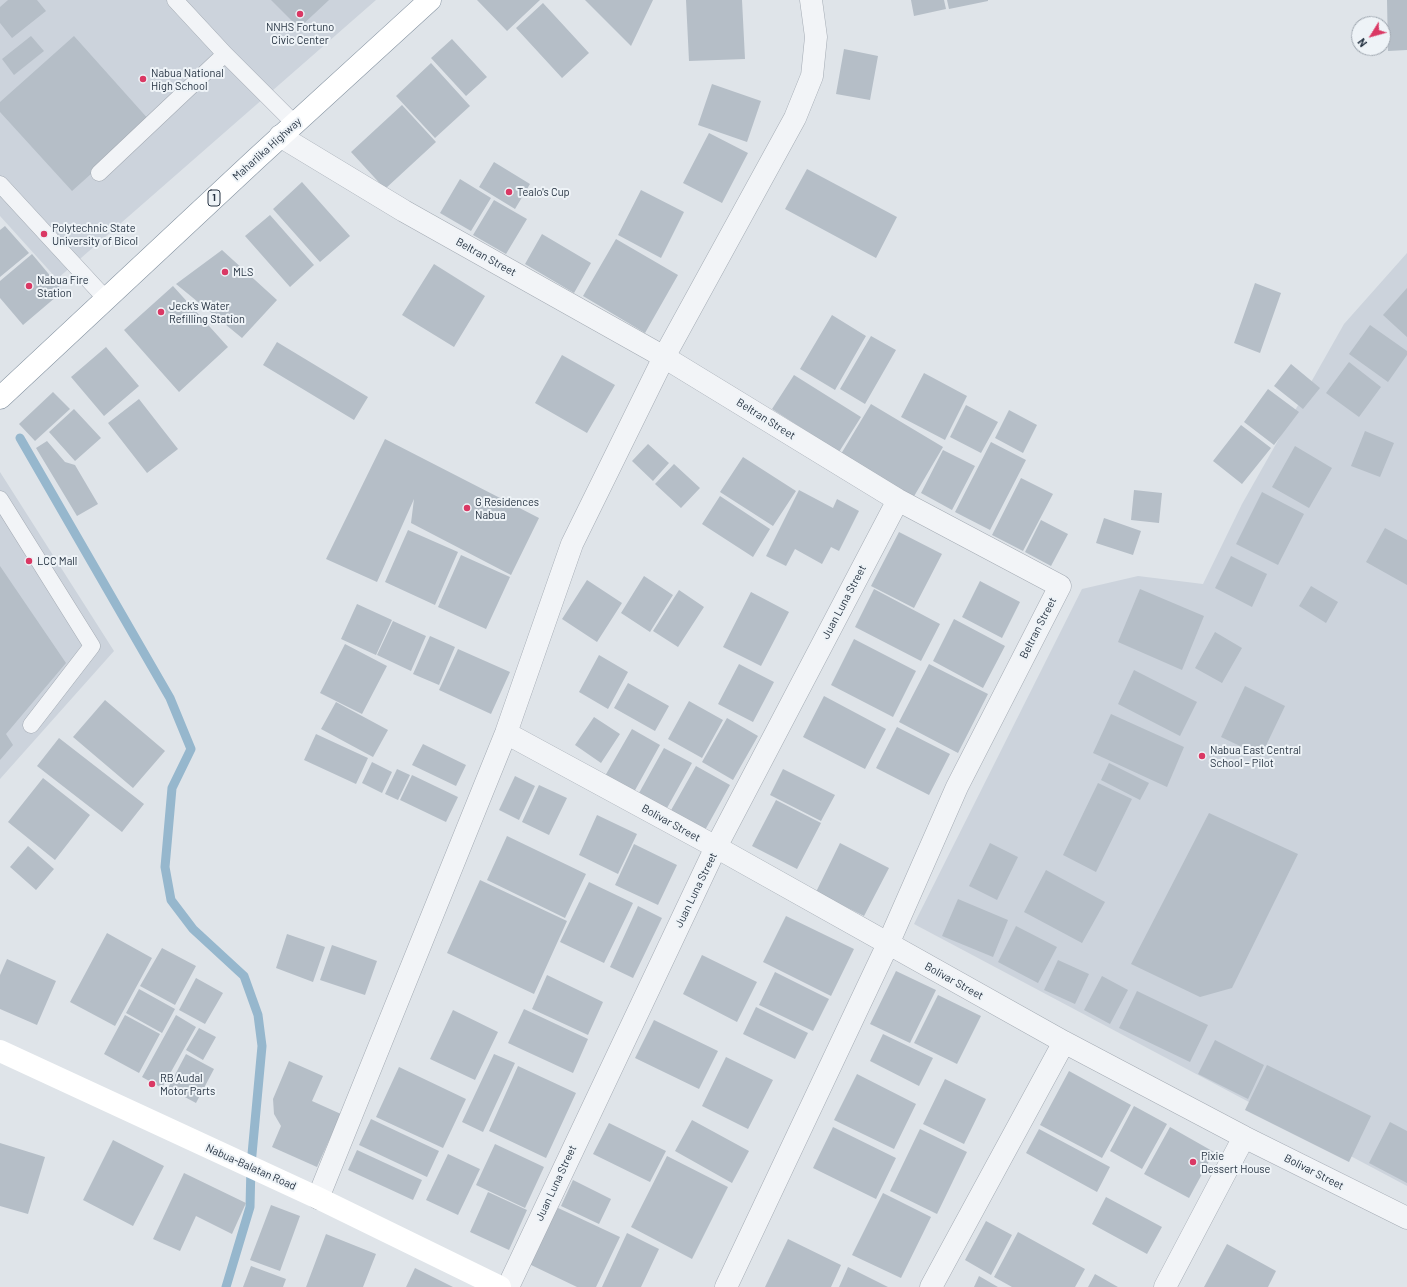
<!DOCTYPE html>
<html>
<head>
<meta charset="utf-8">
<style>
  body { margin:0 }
  #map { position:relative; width:1407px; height:1287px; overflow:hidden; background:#dfe4e9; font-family:Barlow,sans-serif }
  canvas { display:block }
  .north { position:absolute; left:1351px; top:16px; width:40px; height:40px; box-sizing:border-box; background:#eef3f7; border:1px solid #9ea6af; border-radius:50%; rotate:233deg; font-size:11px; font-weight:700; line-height:16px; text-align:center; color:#263342 }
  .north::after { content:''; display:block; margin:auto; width:14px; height:18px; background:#da3864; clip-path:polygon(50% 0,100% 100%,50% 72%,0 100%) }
</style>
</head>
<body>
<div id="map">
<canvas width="1407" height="1287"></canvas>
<div class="north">N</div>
</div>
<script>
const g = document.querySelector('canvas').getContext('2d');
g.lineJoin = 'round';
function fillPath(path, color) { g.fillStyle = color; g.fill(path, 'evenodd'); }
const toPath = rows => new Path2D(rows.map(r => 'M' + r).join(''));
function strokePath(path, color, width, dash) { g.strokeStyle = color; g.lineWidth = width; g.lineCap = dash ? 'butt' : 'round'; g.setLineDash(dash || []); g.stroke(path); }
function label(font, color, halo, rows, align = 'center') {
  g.font = font + ' Barlow,sans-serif'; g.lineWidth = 4; g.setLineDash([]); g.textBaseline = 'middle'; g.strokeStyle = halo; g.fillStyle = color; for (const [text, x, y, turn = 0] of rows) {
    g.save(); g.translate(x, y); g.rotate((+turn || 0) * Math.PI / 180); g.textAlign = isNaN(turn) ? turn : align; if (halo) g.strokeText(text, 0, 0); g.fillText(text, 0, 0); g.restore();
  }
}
fillPath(toPath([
  [0,0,376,0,57,279,0,216],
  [1407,253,1407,1186,914,924,1082,589,1138,576,1203,584,1242,504,1344,324],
  [0,472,114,651,0,779]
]), '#ccd3dc');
strokePath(toPath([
  [20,438,170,698,191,749,172,788,165,867,171,900,193,929,244,976,258,1015,262,1046,251,1165,250,1207,226,1287]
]), '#96b7cd', 9);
fillPath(toPath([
  [8,0,37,0,46,11,12,38,0,23,0,7],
  [271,0,329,0,299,28],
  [477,0,540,0,507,31],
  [585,0,653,0,631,46],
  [686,0,742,0,745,59,689,61],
  [911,0,944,0,946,9,914,16],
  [947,0,988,0,988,1,949,9],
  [1387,0,1407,0,1407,50,1388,51],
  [543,3,589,53,562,78,516,28],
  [31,36,44,51,14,75,2,59],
  [74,36,150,121,72,191,0,112,0,102],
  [452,39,487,77,466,96,431,58],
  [844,49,878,56,870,100,836,94],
  [431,63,470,106,435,138,396,96],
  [712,84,761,101,747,142,698,125],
  [402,105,436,142,385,189,351,152],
  [709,133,748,153,722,203,683,183],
  [494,162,530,184,515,209,479,187],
  [807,169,897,217,876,258,785,209],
  [460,179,491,198,471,231,440,213],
  [302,182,350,236,320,262,273,209],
  [641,190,684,212,661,258,618,235],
  [494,200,527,219,506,254,473,235],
  [270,215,314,265,290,287,245,236],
  [5,226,29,253,0,277,0,230],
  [542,234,591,263,574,293,525,264],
  [616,239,678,275,645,333,583,296],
  [222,250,277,300,242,338,176,284],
  [32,254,63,291,23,325,0,298,0,281],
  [434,264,485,296,454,347,402,315],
  [1255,283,1281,293,1260,353,1234,343],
  [173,286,228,347,179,392,124,330],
  [1407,288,1407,337,1383,315],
  [832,315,866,336,835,390,800,369],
  [1370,325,1407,351,1407,355,1388,382,1349,354],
  [871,336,896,350,865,404,840,389],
  [277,342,368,397,354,420,263,365],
  [106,347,139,386,104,416,71,377],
  [562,355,615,385,587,433,535,403],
  [1349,362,1381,387,1359,417,1326,393],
  [1291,364,1320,388,1303,409,1274,386],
  [924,373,967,396,945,440,901,417],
  [794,375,861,417,839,452,772,409],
  [1268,389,1299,412,1274,445,1244,422],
  [53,392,70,409,35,441,19,424],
  [139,399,178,449,147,473,108,423],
  [871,404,943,447,913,498,841,454],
  [966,405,998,422,981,453,950,437],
  [74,409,101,438,75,461,49,432],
  [1009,410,1037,425,1023,453,995,438],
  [1241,425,1271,448,1242,484,1213,461],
  [1365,431,1394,443,1380,477,1351,466],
  [385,439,539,518,511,575,411,523,414,499,377,582,326,559],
  [47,441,65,462,75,465,98,504,77,516,36,448],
  [991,442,1026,460,990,530,955,512],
  [648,444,669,463,653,481,632,461],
  [1295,446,1332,468,1309,508,1272,487],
  [943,450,975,466,952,510,921,493],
  [743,457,796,491,773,526,720,492],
  [674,464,700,488,681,508,655,484],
  [1021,478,1053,494,1023,551,992,535],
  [799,490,833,508,837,499,859,511,839,551,831,547,822,564,795,549,786,566,766,556],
  [1134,490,1162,493,1159,523,1131,520],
  [1262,492,1304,514,1278,565,1236,544],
  [720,496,770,529,753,557,702,524],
  [1104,518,1141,531,1133,555,1096,543],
  [1041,520,1068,534,1051,566,1025,552],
  [1385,528,1407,540,1407,585,1366,562],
  [408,530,458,552,435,605,385,582],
  [899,532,942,554,914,608,871,586],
  [461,555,510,577,486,629,438,607],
  [1231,556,1267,574,1252,607,1215,588],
  [0,566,66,663,6,734,13,745,0,760],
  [644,576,673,595,650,632,621,613],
  [587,580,622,603,597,642,562,619],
  [980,581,1020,602,1002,638,962,617],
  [1311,586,1338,602,1326,623,1299,606],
  [874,589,940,624,921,661,855,627],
  [1140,589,1204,616,1182,670,1118,642],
  [679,590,704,607,678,647,653,631],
  [751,592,789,612,761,666,723,647],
  [357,604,392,620,376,655,341,639],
  [954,619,1005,646,983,688,933,661],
  [393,621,426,636,411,671,377,655],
  [1215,632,1242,648,1222,683,1195,668],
  [430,636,455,647,439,685,413,674],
  [854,639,916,671,893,717,831,685],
  [345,644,387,666,362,714,320,693],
  [458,649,510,672,491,714,439,690],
  [599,655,628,672,608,709,579,692],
  [739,664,774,682,753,722,718,704],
  [929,664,988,694,958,753,899,722],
  [1134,670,1197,702,1180,736,1118,704],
  [628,683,669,706,655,731,614,708],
  [1245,686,1285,706,1261,756,1221,737],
  [824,696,886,729,865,769,803,737],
  [105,700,165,751,133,788,73,737],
  [689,701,723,720,702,758,668,739],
  [336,702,388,730,373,757,321,729],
  [1111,714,1184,747,1167,787,1093,753],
  [594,717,620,734,601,763,575,745],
  [727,718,758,736,733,780,702,762],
  [897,727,950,754,929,795,876,768],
  [632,729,660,745,634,792,605,776],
  [316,734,368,758,356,784,304,760],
  [59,738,144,804,122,832,37,766],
  [423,744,466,765,456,786,412,765],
  [664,748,692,763,667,808,639,793],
  [372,762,392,772,382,793,362,783],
  [1109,763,1149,783,1140,800,1101,780],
  [696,766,730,785,704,832,670,812],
  [397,769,410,775,398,800,385,794],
  [783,769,835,795,821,821,770,795],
  [412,775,458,797,446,822,400,800],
  [515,776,535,786,519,820,499,810],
  [43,778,90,815,55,860,8,822],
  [1098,783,1132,799,1096,872,1063,855],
  [539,785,567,798,549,835,522,822],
  [776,800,821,823,797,869,752,846],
  [1209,813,1298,854,1232,988,1200,997,1131,964],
  [597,815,637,834,618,874,579,855],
  [507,836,586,874,565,918,487,880],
  [840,843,889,868,864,916,816,892],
  [990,843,1018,857,997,900,969,886],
  [634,844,677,865,658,905,615,885],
  [28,846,54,869,36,890,10,867],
  [1046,870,1105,902,1082,943,1024,912],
  [480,880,567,921,534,994,447,953],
  [589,882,633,903,604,963,560,942],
  [958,899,1008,920,993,957,942,936],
  [638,906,662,918,633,978,610,967],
  [786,916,854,949,831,996,763,962],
  [1016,926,1057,947,1038,983,998,962],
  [107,933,152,958,115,1026,70,1002],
  [287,934,325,947,313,982,276,968],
  [332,945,377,961,365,995,320,980],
  [162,948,196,966,175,1005,140,986],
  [702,955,757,982,737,1022,683,994],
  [7,959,56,981,37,1025,0,1009,0,975],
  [1058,960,1089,974,1075,1004,1044,990],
  [896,971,936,990,910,1043,870,1024],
  [775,972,829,999,813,1031,759,1005],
  [547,975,603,1002,588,1035,532,1009],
  [1102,976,1128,990,1110,1024,1084,1010],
  [196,978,223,993,205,1024,179,1010],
  [139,989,175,1009,162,1033,126,1013],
  [1137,991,1208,1025,1190,1062,1119,1028],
  [938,995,981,1016,957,1064,914,1043],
  [756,1007,808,1033,795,1059,743,1034],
  [524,1009,588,1039,573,1073,508,1043],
  [453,1010,498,1032,475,1080,430,1059],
  [125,1015,160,1034,139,1073,104,1054],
  [176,1015,196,1027,162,1088,142,1077],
  [654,1020,718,1051,699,1089,635,1058],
  [199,1028,216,1037,203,1060,186,1050],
  [883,1034,933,1058,919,1086,870,1061],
  [1215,1040,1264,1065,1248,1099,1198,1074],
  [186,1054,214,1069,196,1103,168,1088],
  [494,1054,515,1063,483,1132,462,1122],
  [726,1057,773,1080,748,1129,702,1106],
  [289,1061,323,1076,312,1101,341,1114,317,1167,272,1147,281,1126,274,1114,273,1099],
  [1267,1065,1371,1116,1349,1162,1245,1110],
  [518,1066,576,1093,546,1158,489,1131],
  [399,1067,466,1099,443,1148,376,1117],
  [1069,1071,1131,1105,1102,1158,1040,1125],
  [857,1074,916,1104,894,1149,834,1120],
  [945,1079,986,1099,964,1144,923,1124],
  [1134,1106,1167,1124,1142,1169,1110,1151],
  [371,1119,439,1151,427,1177,359,1145],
  [692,1120,749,1151,732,1183,675,1151],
  [1390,1122,1407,1131,1407,1183,1369,1163],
  [609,1123,666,1151,650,1182,593,1154],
  [833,1127,896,1158,876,1199,813,1168],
  [1170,1127,1214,1152,1189,1198,1144,1174],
  [920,1129,967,1152,937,1214,890,1191],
  [1039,1129,1110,1167,1097,1192,1026,1153],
  [113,1140,164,1166,133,1226,83,1200],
  [0,1143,45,1157,28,1214,0,1206],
  [495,1144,544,1167,525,1208,476,1185],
  [357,1150,422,1180,413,1200,348,1170],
  [448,1154,480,1169,458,1215,426,1200],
  [667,1156,728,1187,692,1259,631,1227],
  [184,1173,246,1203,232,1234,196,1216,180,1251,153,1239],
  [573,1180,611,1199,599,1224,561,1206],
  [488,1192,527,1210,509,1250,470,1232],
  [883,1193,931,1217,901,1278,852,1255],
  [1106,1197,1162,1227,1147,1254,1092,1224],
  [271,1205,300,1216,280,1271,250,1260],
  [556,1207,620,1237,596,1287,577,1287,529,1264],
  [986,1221,1012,1235,991,1275,965,1260],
  [1018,1232,1085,1269,1075,1287,1012,1287,994,1277],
  [627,1233,659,1249,641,1287,602,1287],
  [326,1234,376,1254,363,1287,306,1287],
  [788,1239,841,1265,831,1287,765,1287],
  [1227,1244,1276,1271,1268,1287,1204,1287],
  [251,1266,286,1279,283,1287,243,1287],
  [848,1267,888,1287,839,1287],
  [415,1268,453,1287,406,1287],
  [1095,1274,1118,1287,1088,1287],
  [979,1276,998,1287,974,1287]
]), '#b5bec7');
const lane = toPath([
  [175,0,225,54],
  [99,173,225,54,295,124],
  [0,184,106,299],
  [0,499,92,646,31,725]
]);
const street = toPath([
  [280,136,404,211,664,357,898,500,1060,586,957,787,888,944,726,1287],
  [506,733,716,847,1064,1042,1244,1137,1407,1218],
  [318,1198,506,733,572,544,664,357,795,118,812,76,816,37,811,0],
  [508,1287,716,847,898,500],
  [931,1287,1064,1042],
  [1165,1287,1244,1137]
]);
const highway = toPath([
  [0,398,256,159,430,0]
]);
strokePath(lane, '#a4abb4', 17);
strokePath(street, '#a4abb4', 23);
strokePath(highway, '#8593a1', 23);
strokePath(lane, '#f2f4f7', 16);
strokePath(street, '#f2f4f7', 22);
strokePath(toPath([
  [0,1051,318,1198,500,1287]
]), '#fff', 22);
strokePath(highway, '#fff', 22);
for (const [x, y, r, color] of [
  [300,14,4,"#da3864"],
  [143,79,4,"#da3864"],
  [509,192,4,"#da3864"],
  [44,234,4,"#da3864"],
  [225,272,4,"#da3864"],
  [29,286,4,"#da3864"],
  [161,312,4,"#da3864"],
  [467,508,4,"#da3864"],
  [29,561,4,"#da3864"],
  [1202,756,4,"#da3864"],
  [152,1084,4,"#da3864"],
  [1193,1162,4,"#da3864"]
]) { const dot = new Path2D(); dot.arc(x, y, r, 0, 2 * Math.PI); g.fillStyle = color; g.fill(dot); strokePath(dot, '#eef3f7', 1.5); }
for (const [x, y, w] of [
  [214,198,12]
]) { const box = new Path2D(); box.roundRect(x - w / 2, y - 8, w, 16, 3); g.fillStyle = '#eef3f7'; g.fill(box); strokePath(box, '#263342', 1); }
label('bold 10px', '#263342', null, [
  ["1",214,198]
]);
label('11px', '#263342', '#eef3f7', [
  ["NNHS Fortuno",300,27,"center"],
  ["Civic Center",300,40,"center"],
  ["Nabua National",151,73],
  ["High School",151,86],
  ["Tealo's Cup",517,192],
  ["Polytechnic State",52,228],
  ["University of Bicol",52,241],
  ["MLS",233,272],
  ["Nabua Fire",37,280],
  ["Station",37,293],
  ["Jeck's Water",169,306],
  ["Refilling Station",169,319],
  ["G Residences",475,502],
  ["Nabua",475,515],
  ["LCC Mall",37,561],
  ["Nabua East Central",1210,750],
  ["School – Pilot",1210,763],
  ["RB Audal",160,1078],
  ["Motor Parts",160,1091],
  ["Pixie",1201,1156],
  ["Dessert House",1201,1169]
], 'left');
label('11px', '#263342', '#eef3f7', [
  ["Maharlika Highway",267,149,-42],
  ["Beltran Street",486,257,29],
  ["Beltran Street",766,419,32],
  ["Juan Luna Street",844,602,-62],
  ["Beltran Street",1038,628,-63],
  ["Bolivar Street",671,823,29],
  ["Juan Luna Street",696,890,-64],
  ["Bolivar Street",954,981,29],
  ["Nabua-Balatan Road",251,1167,24],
  ["Bolivar Street",1314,1172,27],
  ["Juan Luna Street",556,1183,-65]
]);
</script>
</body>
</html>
